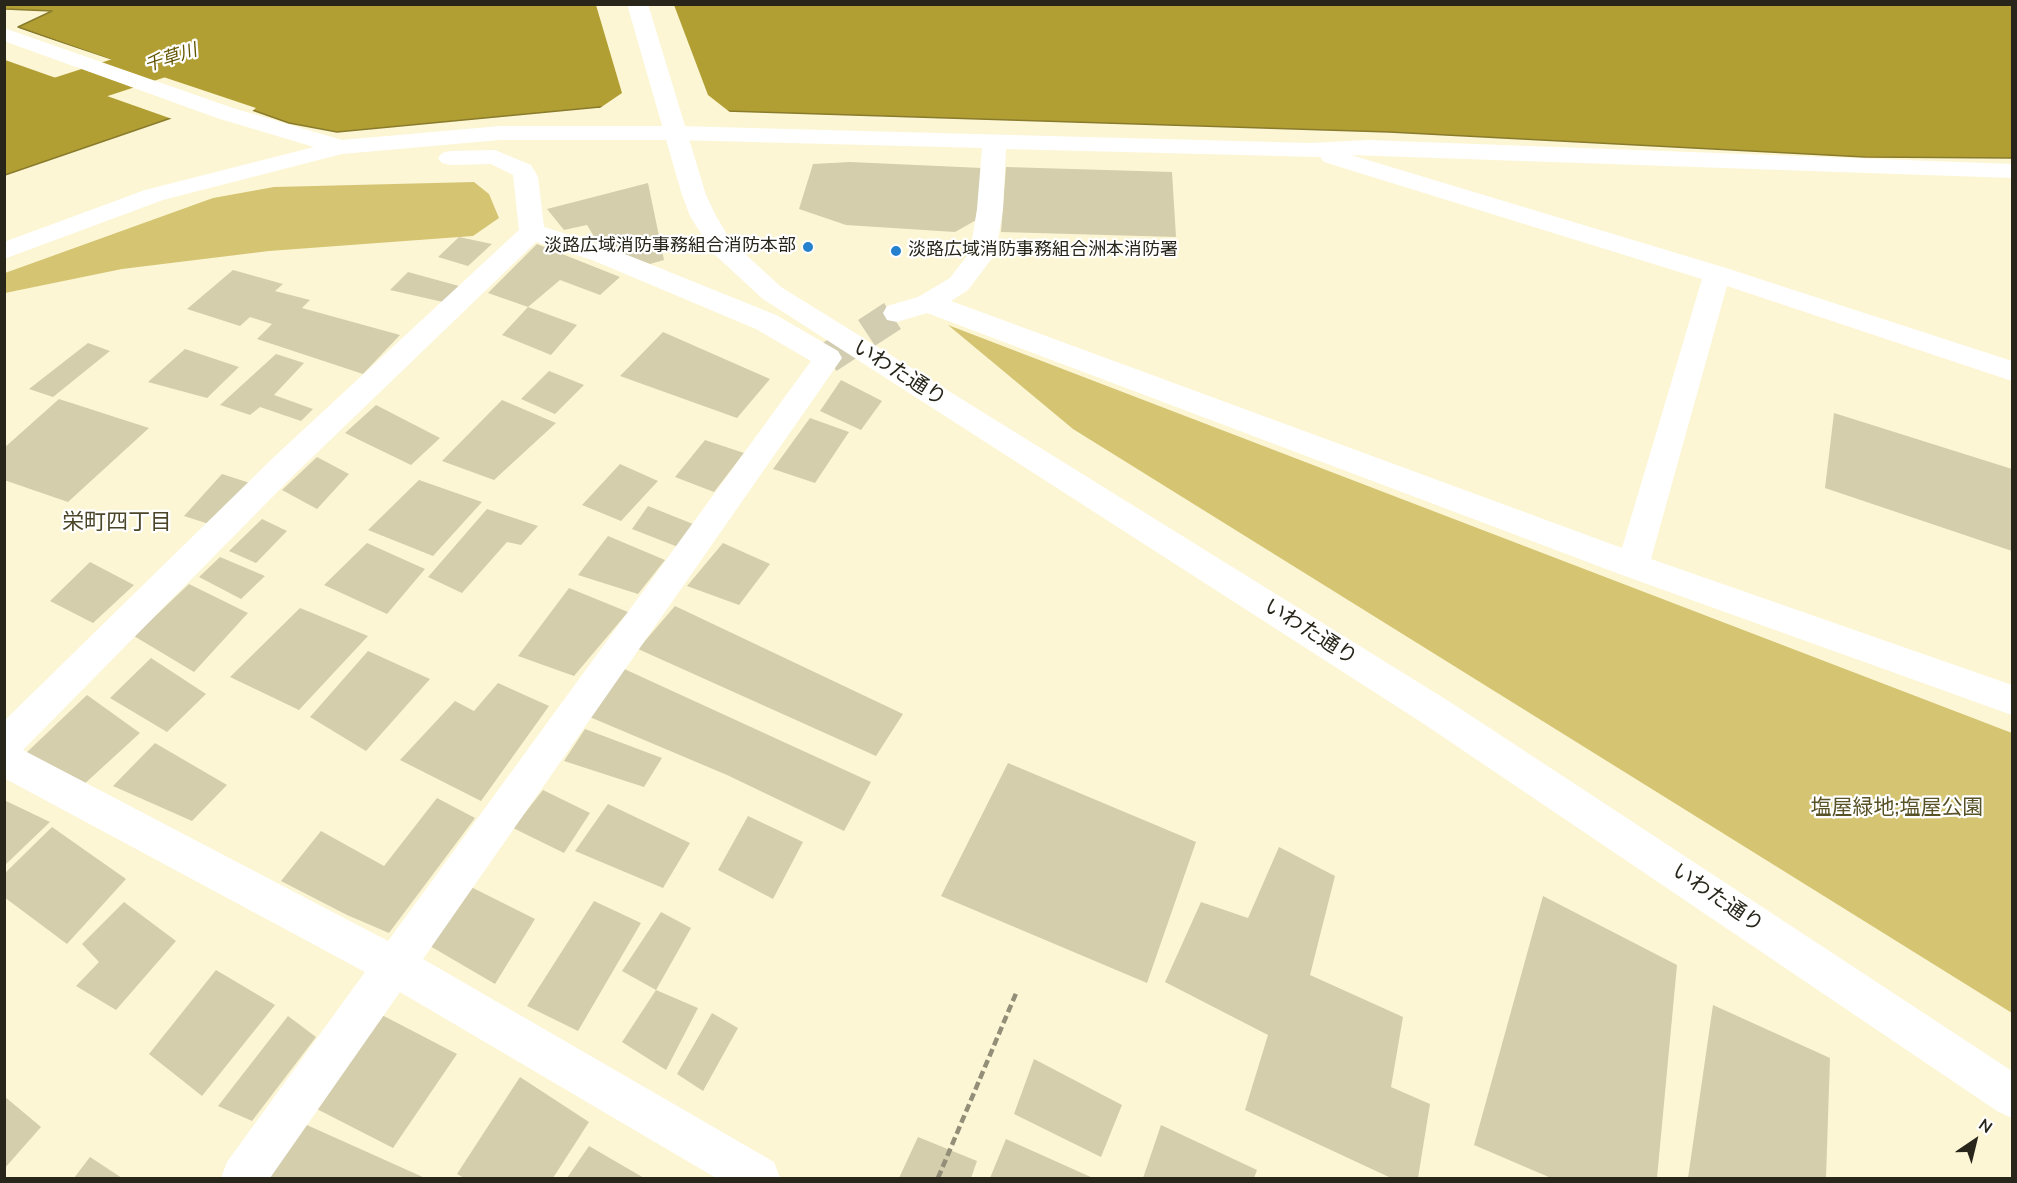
<!DOCTYPE html>
<html>
<head>
<meta charset="utf-8">
<style>
  body { margin:0 }
  #map { position:relative; width:2017px; height:1183px; overflow:hidden; background:#fcf6d5; font-family:"Nunito Sans",sans-serif }
  canvas { display:block }
  .frame { position:absolute; inset:0; border:6px solid #28261a; pointer-events:none }
  .north { position:absolute; left:1945px; top:1111px; width:60px; height:60px; -webkit-text-stroke:4px #fff; paint-order:stroke; rotate:35deg; font-size:16px; font-weight:700; line-height:24px; text-align:center; color:#28261a }
  .north::after { content:''; display:block; margin:auto; width:21px; height:27px; background:#28261a; clip-path:polygon(50% 0,100% 100%,50% 72%,0 100%) }
</style>
</head>
<body>
<div id="map">
<canvas width="2017" height="1183"></canvas>
<div class="frame"></div>
<div class="north">N</div>
</div>
<script>
const g = document.querySelector('canvas').getContext('2d');
g.lineJoin = 'round';
function fillPath(path, color) { g.fillStyle = color; g.fill(path, 'evenodd'); }
const toPath = rows => new Path2D(rows.map(r => 'M' + r).join(''));
function strokePath(path, color, width, dash) { g.strokeStyle = color; g.lineWidth = width; g.lineCap = dash ? 'butt' : 'round'; g.setLineDash(dash || []); g.stroke(path); }
function label(font, color, halo, rows, align = 'center') {
  g.font = font + ' "Nunito Sans","Noto Sans JP",sans-serif'; g.lineWidth = 4.5; g.setLineDash([]); g.textBaseline = 'middle'; g.strokeStyle = halo; g.fillStyle = color; for (const [text, x, y, turn = 0] of rows) {
    g.save(); g.translate(x, y); g.rotate((+turn || 0) * Math.PI / 180); g.textAlign = isNaN(turn) ? turn : align; if (halo) g.strokeText(text, 0, 0); g.fillText(text, 0, 0); g.restore();
  }
}
fillPath(toPath([
  [474,182,489,194,499,218,473,236,269,251,122,269,5,293,5,273,213,198,274,187],
  [948,325,2012,733,2012,1013,1073,429]
]), '#d5c573');
const water = toPath([
  [5,4,2012,5,2012,158,1865,157,1389,132,600,107,337,132,289,123,18,27,52,11,5,9,5,4],
  [5,59,174,117,5,175,5,59]
]);
fillPath(water, '#b29f33');
strokePath(water, '#897b2c', 1.5);
fillPath(toPath([
  [596,5,674,5,708,95,731,113,597,110,622,93],
  [16,28,17,28,256,108,251,112],
  [4,56,175,114,177,118,175,120,5,60]
]), '#fcf6d5');
fillPath(toPath([
  [283,4,363,4,355,15,4,130,4,94,283,4]
]), '#b29f33');
fillPath(toPath([
  [850,162,982,168,978,219,955,232,846,225,799,209,813,164],
  [1006,167,1172,172,1176,237,1001,232],
  [648,183,664,260,650,264,620,254,608,242,598,243,587,225,564,230,547,209],
  [459,237,492,244,468,266,438,257],
  [537,244,620,277,600,295,560,280,528,307,577,325,551,355,502,335,528,307,488,293],
  [233,270,283,284,275,291,310,300,302,308,400,335,363,374,257,339,272,324,250,317,240,326,187,309],
  [408,272,459,286,443,302,390,290],
  [663,332,770,379,737,418,620,376],
  [88,343,110,351,53,397,29,389],
  [185,349,239,367,207,398,148,382],
  [276,354,304,363,274,395,313,409,301,421,260,407,250,415,220,405],
  [549,371,584,385,555,414,521,399],
  [841,380,882,401,861,430,820,411],
  [59,399,149,428,68,502,4,480,4,448],
  [502,400,556,423,494,480,442,461],
  [376,405,440,438,411,465,345,433],
  [1834,413,2012,469,2012,551,1825,488],
  [810,418,849,432,815,483,773,469],
  [705,440,744,453,714,492,675,477],
  [317,457,349,474,317,509,282,490],
  [620,464,658,481,621,521,582,505],
  [222,474,253,484,212,525,184,516],
  [419,480,482,502,433,556,368,530],
  [648,506,693,524,678,547,632,529],
  [487,509,538,526,521,545,507,542,462,593,428,577],
  [262,519,287,531,256,563,229,551],
  [608,536,665,560,638,594,578,575],
  [367,543,425,569,387,614,324,585],
  [723,543,770,564,739,605,687,586],
  [220,557,265,576,241,599,199,577],
  [90,562,134,585,93,623,50,601],
  [189,584,248,613,194,672,134,636],
  [569,588,628,612,574,676,518,656],
  [675,606,903,714,876,756,638,649],
  [300,608,368,636,299,710,230,677],
  [368,651,430,679,366,751,310,717],
  [151,658,206,694,167,732,110,698],
  [620,667,871,782,844,831,727,775,585,715],
  [498,683,549,706,481,801,400,760,455,701,474,711],
  [87,695,140,733,81,787,25,754],
  [585,729,662,758,644,787,564,761],
  [155,743,227,785,192,821,113,786],
  [1008,763,1196,842,1147,983,941,896],
  [543,790,590,813,564,853,513,828],
  [437,798,475,818,389,933,347,915,281,881,321,831,384,866],
  [4,800,50,822,4,866],
  [608,804,690,843,663,888,575,851],
  [748,816,803,842,773,899,718,870],
  [52,827,126,879,67,944,4,897,4,874],
  [1279,847,1335,876,1310,975,1403,1017,1391,1087,1430,1104,1418,1178,1391,1178,1245,1110,1268,1035,1165,982,1201,902,1248,918],
  [471,887,535,919,495,984,430,946],
  [1543,896,1677,965,1657,1178,1551,1178,1474,1145],
  [594,901,641,923,578,1031,527,1006],
  [124,902,176,941,116,1010,76,986,99,962,82,944],
  [661,912,691,928,656,990,622,971],
  [216,970,275,1005,202,1096,149,1054],
  [656,990,698,1008,666,1070,622,1042],
  [1713,1005,1830,1058,1826,1178,1688,1178],
  [712,1013,738,1028,703,1091,677,1074],
  [380,1014,457,1054,393,1148,313,1107],
  [288,1016,316,1037,252,1121,218,1106],
  [1034,1059,1122,1105,1101,1157,1014,1114],
  [520,1077,589,1122,553,1178,464,1178,457,1174],
  [4,1096,41,1127,4,1169],
  [298,1121,425,1178,261,1178],
  [1161,1125,1257,1170,1254,1178,1143,1178],
  [918,1137,977,1161,971,1178,899,1178],
  [1006,1139,1093,1178,990,1178],
  [589,1146,644,1178,567,1178],
  [90,1157,122,1178,74,1178]
]), '#d4cead');
strokePath(toPath([
  [828,358,897,313]
]), '#d2ccb0', 31, [31, 15]);
strokePath(toPath([
  [938,1178,1017,991]
]), '#928e77', 4.5, [8, 4]);
fillPath(toPath([
  [4,28,233,108,342,140,500,126,676,126,1311,143,1368,140,2012,164,2012,178,1351,155,1726,268,2012,361,2012,381,1727,286,1651,559,2012,685,2012,715,1622,575,927,313,897,322,887,320,883,313,887,306,918,297,950,278,970,252,977,209,982,148,676,140,500,140,342,154,163,200,4,259,4,242,145,190,314,147,217,118,4,41,4,28],
  [1006,149,1320,157,1324,162,1702,279,1622,548,951,301,968,290,996,253,1003,209,1006,149],
  [495,150,531,165,534,170,538,177,544,227,610,248,776,315,838,351,842,358,423,959,774,1162,780,1178,716,1178,400,992,270,1178,221,1178,227,1162,365,972,4,778,4,721,275,456,519,230,513,175,491,164,450,165,442,163,438,158,442,153,450,151,495,150],
  [536,242,592,260,756,329,811,361,388,941,23,750,297,472,536,242]
]), '#fff');
fillPath(toPath([
  [627,4,648,4,706,195,716,216,731,241,781,287,1450,702,2012,1071,2012,1118,1997,1111,1424,724,763,299,713,253,690,216,682,195,627,4]
]), '#fff');
for (const [x, y, r, color] of [
  [808,247,6,"#2580cd"],
  [896,251,6,"#2580cd"]
]) { const dot = new Path2D(); dot.arc(x, y, r, 0, 2 * Math.PI); g.fillStyle = color; g.fill(dot); strokePath(dot, '#fff', 2); }
label('italic 18px', '#635601', '#fff', [
  ["千草川",171,59,-18]
]);
label('18px', '#28261a', '#fff', [
  ["淡路広域消防事務組合消防本部",796,247],
  ["淡路広域消防事務組合洲本消防署",908,251,"left"]
], 'right');
label('21px', '#28261a', '#fff', [
  ["いわた通り",899,374,32],
  ["いわた通り",1310,633,32],
  ["いわた通り",1717,899,34]
]);
label('21px', '#595227', '#fff', [
  ["塩屋緑地;塩屋公園",1897,809]
]);
label('22px', '#4b462a', '#fff', [
  ["栄町四丁目",117,524]
]);
</script>
</body>
</html>
